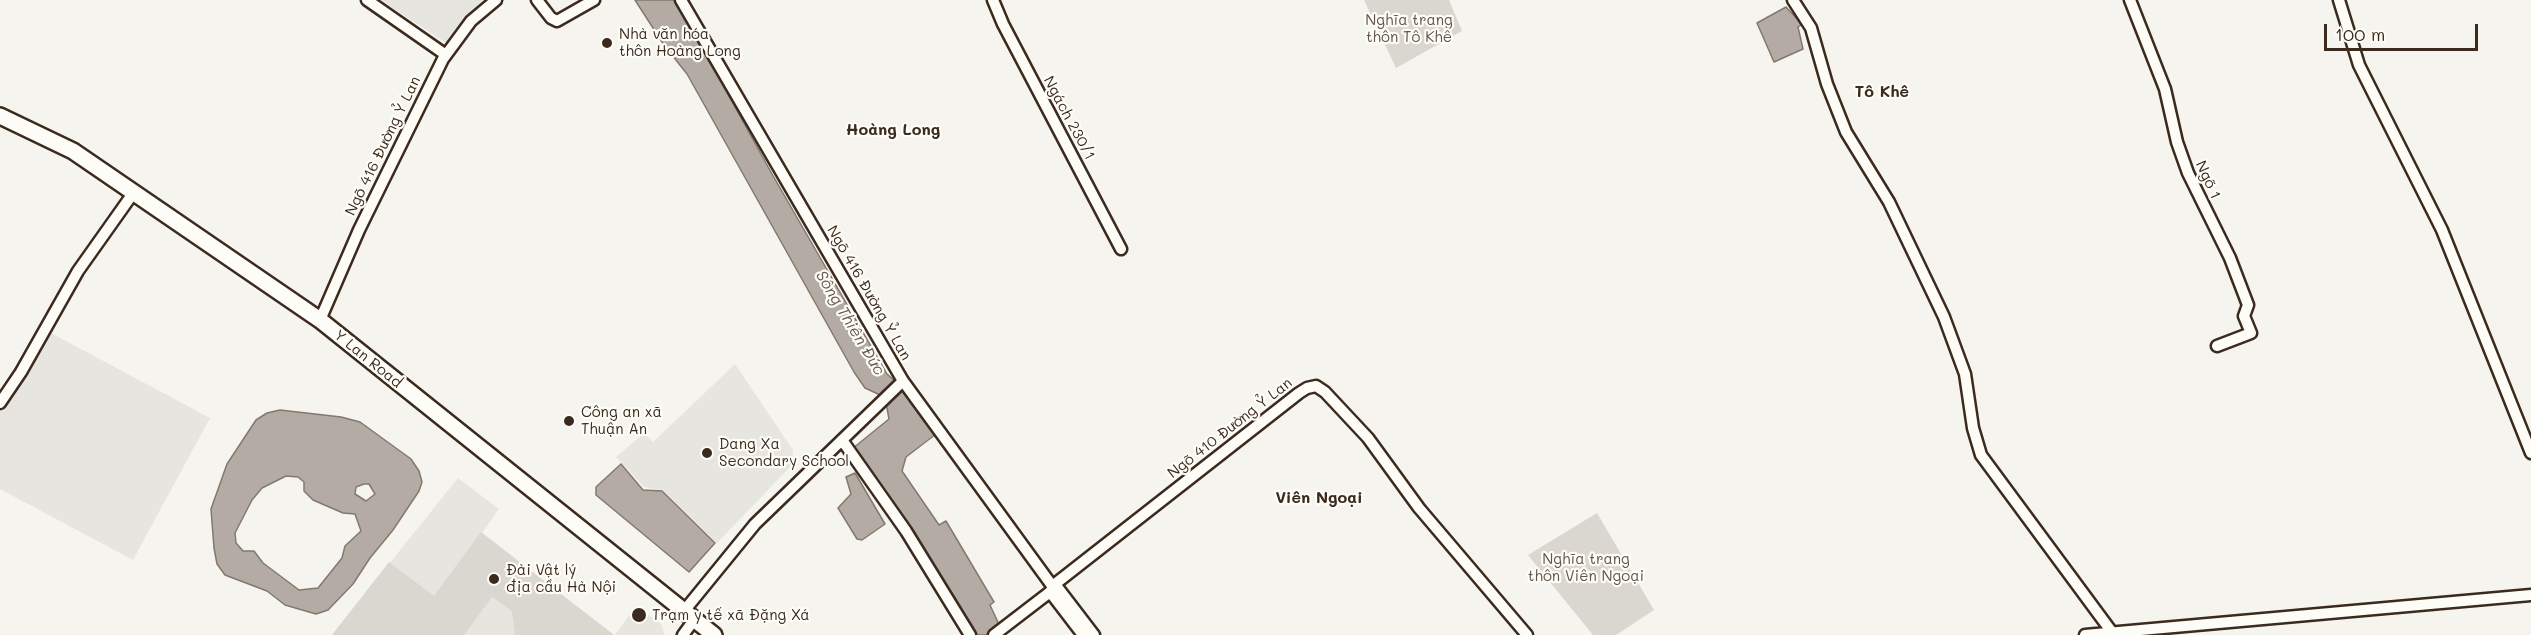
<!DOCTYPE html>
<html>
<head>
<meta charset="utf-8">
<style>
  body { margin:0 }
  #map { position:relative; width:2531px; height:635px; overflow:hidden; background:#f5f4ee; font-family:Mali,sans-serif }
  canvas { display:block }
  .scale { position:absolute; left:2324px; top:24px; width:154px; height:27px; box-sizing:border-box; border:3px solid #3b2a1e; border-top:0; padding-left:8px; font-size:18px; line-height:21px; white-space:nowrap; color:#3b2a1e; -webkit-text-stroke:4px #fdfcf7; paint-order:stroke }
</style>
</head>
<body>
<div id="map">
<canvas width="2531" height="635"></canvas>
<div class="scale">100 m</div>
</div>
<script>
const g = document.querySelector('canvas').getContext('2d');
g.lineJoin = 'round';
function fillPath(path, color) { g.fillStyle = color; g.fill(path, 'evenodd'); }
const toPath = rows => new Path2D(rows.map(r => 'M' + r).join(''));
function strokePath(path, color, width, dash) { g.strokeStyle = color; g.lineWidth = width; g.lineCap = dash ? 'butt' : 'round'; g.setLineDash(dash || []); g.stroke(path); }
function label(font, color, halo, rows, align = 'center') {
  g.font = font + ' Mali,sans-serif'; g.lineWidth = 4.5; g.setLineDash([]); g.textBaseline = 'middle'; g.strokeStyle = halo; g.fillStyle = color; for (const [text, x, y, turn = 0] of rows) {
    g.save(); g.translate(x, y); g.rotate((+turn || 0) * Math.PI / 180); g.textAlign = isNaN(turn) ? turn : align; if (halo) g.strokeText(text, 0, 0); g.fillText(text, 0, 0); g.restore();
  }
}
fillPath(toPath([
  [381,0,486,0,446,43],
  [51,333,210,418,133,560,0,489,0,412],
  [735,364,793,450,792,465,717,543,664,491,644,487,616,457,644,433,653,442],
  [458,478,499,509,482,533,614,635,332,635],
  [636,606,661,624,664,633,663,635,615,635]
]), '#e7e5df');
fillPath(toPath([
  [1364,0,1449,0,1462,31,1396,68],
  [1597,513,1654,610,1616,635,1593,635,1528,555],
  [481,532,614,635,515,635,512,611,492,597,464,635,332,635,389,562,434,596]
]), '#dad6d0');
const water = toPath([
  [635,0,676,0,772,174,887,374,901,386,936,434,906,457,902,471,939,525,946,521,994,602,990,605,1004,635,975,635,919,541,852,449,889,419,887,408,878,394,865,388,854,372,687,74,664,45,635,0],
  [1786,7,1799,21,1801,25,1798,27,1803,49,1774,62,1757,23,1786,7],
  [280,410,341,417,360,422,411,459,419,471,422,482,419,491,393,530,370,558,353,584,328,610,316,614,285,605,267,591,225,575,217,564,214,548,211,509,227,464,256,420,267,413,280,410],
  [286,476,298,477,304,482,304,491,313,500,343,513,355,514,361,531,345,546,342,558,318,588,299,590,263,563,254,551,243,551,236,543,235,533,252,500,262,488,286,476],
  [364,484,369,484,375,494,366,501,355,494,356,487,364,484],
  [621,464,643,490,662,491,715,543,689,572,596,495,596,487,621,464],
  [855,473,885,524,862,540,857,539,838,508,851,494,846,477,855,473]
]);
fillPath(water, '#b4aca4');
strokePath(water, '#84786e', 1.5);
const minor = toPath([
  [367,0,446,55],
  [537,0,551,18,557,21,594,0],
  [681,0,903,381,1053,587],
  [993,0,1003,24,1121,249],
  [1793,0,1811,28,1827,84,1846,132,1889,202,1944,317,1965,374,1973,428,1981,455,2114,635],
  [2130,0,2165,89,2177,142,2188,173,2230,258,2248,305,2244,316,2251,333,2217,346],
  [2339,0,2359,65,2442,230,2531,453],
  [320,320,359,230,443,59,471,21,496,0],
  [0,403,21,372,78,271,134,192],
  [842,440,906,531,970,635],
  [1055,584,1094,635],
  [1050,592,1083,635],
  [684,611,755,524,903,381],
  [683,635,694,620],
  [994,635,1050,592,1055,584,1299,393,1307,388,1316,386,1325,392,1368,438,1419,508,1527,635],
  [2085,635,2531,595]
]);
const secondary = toPath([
  [0,116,73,151,320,320,714,635]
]);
strokePath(minor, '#3b2a1e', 15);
strokePath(secondary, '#3b2a1e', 20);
strokePath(minor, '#fdfcf7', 10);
strokePath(secondary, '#fdfcf7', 15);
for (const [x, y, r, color] of [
  [607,43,6,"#3b2a1e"],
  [569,421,6,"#3b2a1e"],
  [707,453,6,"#3b2a1e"],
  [494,579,6,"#3b2a1e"],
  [639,615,8,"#3b2a1e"]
]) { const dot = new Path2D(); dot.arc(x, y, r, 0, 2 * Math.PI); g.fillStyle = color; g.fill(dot); strokePath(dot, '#fdfcf7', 2); }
label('15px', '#63554a', '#fdfcf7', [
  ["Nghĩa trang",1409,20],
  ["thôn Tô Khê",1409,37],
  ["Nghĩa trang",1586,559],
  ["thôn Viên Ngoại",1586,576]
]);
label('15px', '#3b2a1e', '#fdfcf7', [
  ["Nhà văn hóa",619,34],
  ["thôn Hoàng Long",619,51],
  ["Công an xã",581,412],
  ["Thuận An",581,429],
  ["Dang Xa",719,444],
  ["Secondary School",719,461],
  ["Đài Vật lý",506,570],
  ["địa cầu Hà Nội",506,587],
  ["Trạm y tế xã Đặng Xá",652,615]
], 'left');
label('15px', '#3b2a1e', '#fdfcf7', [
  ["Ngách 230/1",1069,118,62],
  ["Ngõ 416 Đường Ỷ Lan",383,146,-64],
  ["Ngõ 1",2208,180,66],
  ["Ngõ 416 Đường Ỷ Lan",869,293,60],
  ["Y Lan Road",368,359,39],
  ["Ngõ 410 Đường Ỷ Lan",1230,428,-38]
]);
label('bold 16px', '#3b2a1e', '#fdfcf7', [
  ["Tô Khê",1882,92],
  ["Hoàng Long",893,130],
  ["Viên Ngoại",1319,498]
]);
label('italic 16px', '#65584d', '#fdfcf7', [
  ["Sông Thiên Đức",850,323,59]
]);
</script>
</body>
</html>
